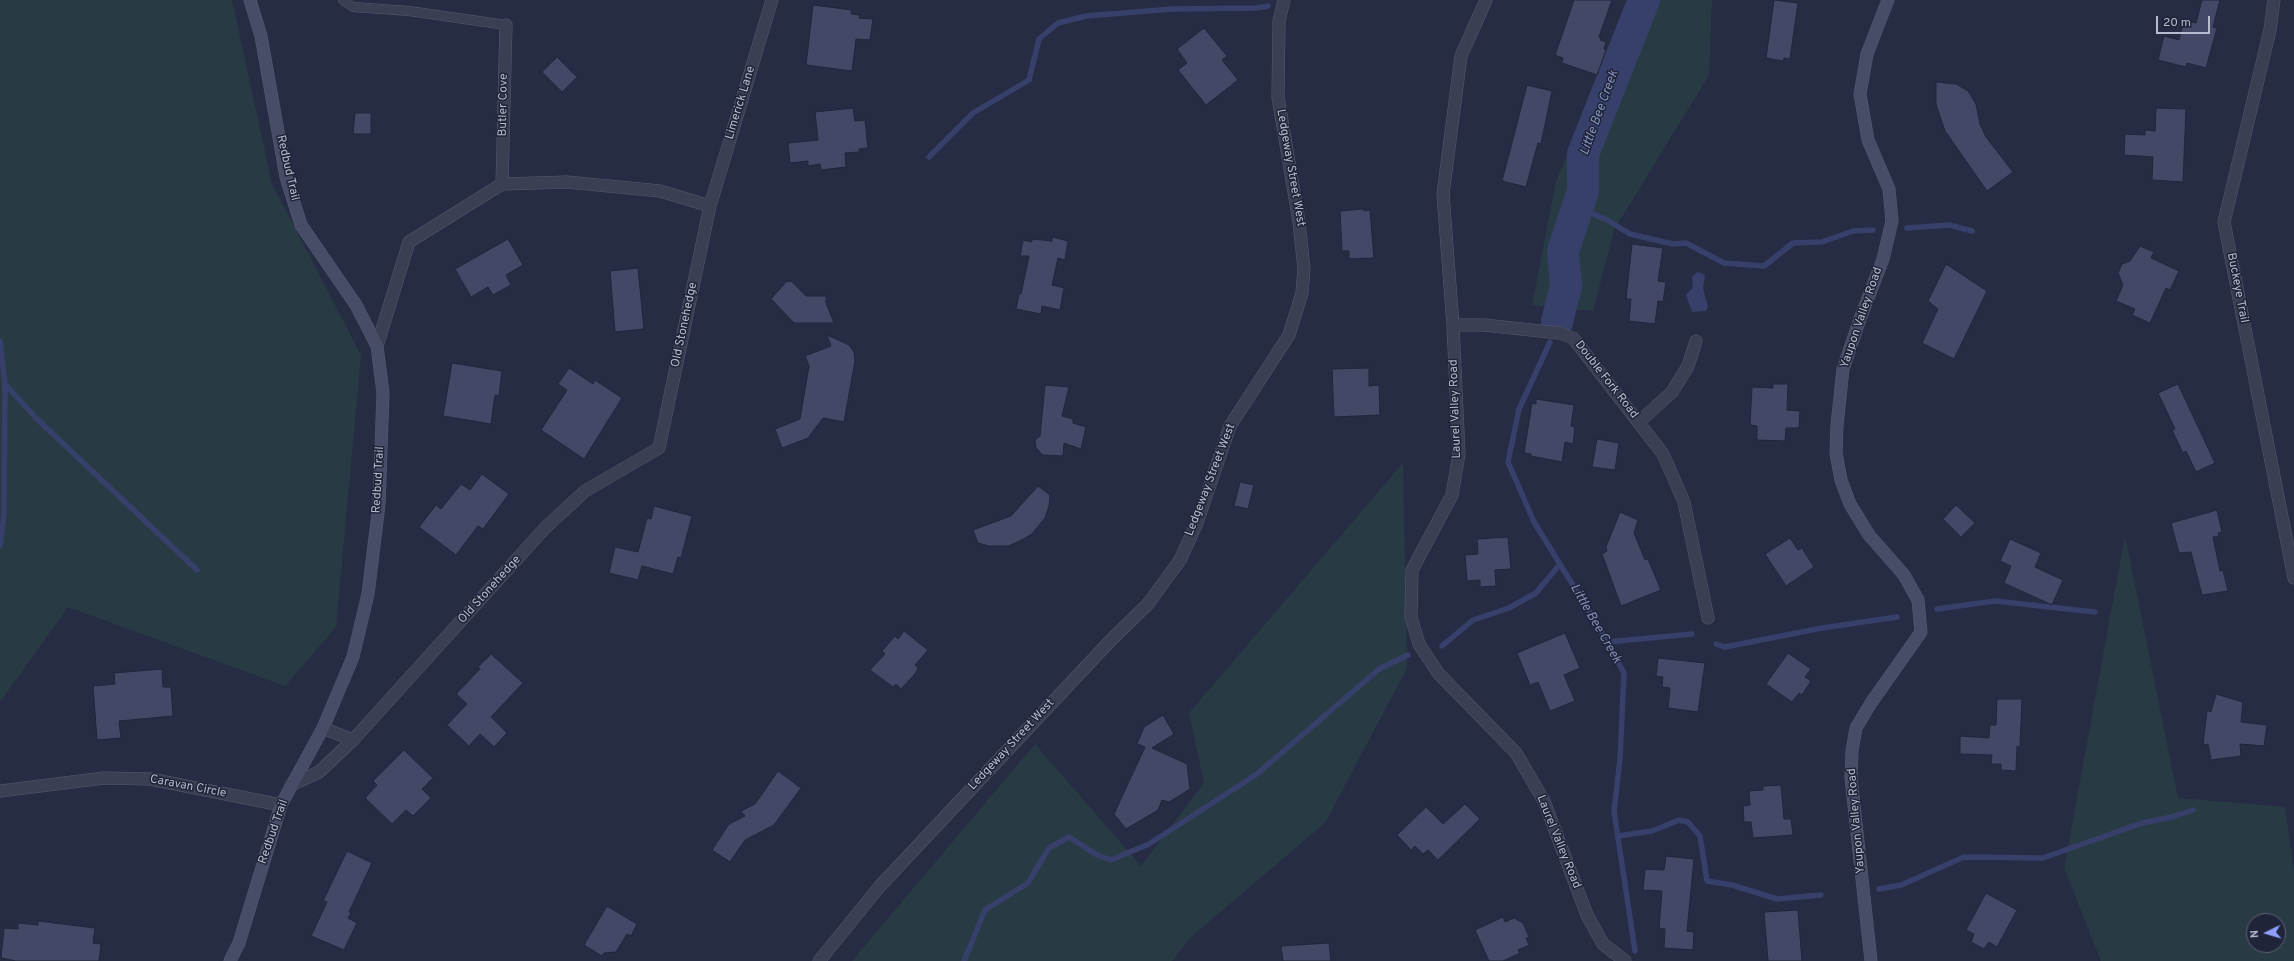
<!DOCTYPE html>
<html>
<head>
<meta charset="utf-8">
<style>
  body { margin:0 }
  #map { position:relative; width:2294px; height:961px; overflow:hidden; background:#262c44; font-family:Overpass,sans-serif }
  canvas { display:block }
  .north { position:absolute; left:2246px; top:913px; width:40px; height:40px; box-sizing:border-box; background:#1f2439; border:1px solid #5c6074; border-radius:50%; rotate:265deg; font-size:11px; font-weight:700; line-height:16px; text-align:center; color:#b8bbcd }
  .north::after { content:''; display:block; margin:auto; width:14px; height:18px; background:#8d9efd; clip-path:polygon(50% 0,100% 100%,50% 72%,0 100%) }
  .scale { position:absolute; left:2156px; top:16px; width:54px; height:18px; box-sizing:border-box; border:2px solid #b8bbcd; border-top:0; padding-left:5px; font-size:12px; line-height:14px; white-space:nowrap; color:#b8bbcd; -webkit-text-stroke:3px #1f2439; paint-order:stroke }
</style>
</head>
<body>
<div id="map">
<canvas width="2294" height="961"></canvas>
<div class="north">N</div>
<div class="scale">20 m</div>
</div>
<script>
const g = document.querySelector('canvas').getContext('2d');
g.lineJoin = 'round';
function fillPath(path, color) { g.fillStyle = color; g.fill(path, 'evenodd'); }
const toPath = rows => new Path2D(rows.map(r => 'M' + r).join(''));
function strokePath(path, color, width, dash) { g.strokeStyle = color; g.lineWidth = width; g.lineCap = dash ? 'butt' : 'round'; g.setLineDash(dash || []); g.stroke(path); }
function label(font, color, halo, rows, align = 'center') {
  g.font = font + ' Overpass,sans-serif'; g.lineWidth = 3; g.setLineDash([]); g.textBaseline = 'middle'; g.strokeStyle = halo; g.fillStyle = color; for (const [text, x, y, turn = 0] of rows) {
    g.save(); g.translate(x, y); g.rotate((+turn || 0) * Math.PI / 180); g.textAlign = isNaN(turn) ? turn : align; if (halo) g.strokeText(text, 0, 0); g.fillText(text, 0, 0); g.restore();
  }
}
fillPath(toPath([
  [0,0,232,0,272,184,361,355,336,627,285,686,68,607,0,702],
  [1636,0,1712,0,1709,75,1614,230,1593,311,1532,305,1556,181],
  [1403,463,1407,668,1325,823,1192,936,1172,961,852,961,1035,744,1141,866,1204,783,1189,713],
  [2125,536,2178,798,2285,807,2294,872,2294,961,2101,961,2064,868],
  [2254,921,2278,921,2278,945,2254,945]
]), '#283b45');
fillPath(toPath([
  [1697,272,1702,273,1705,276,1703,288,1708,307,1706,311,1692,312,1686,295,1693,287,1692,277]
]), '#37406a');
strokePath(toPath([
  [929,157,973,113,1029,80,1039,39,1058,23,1086,16,1172,9,1257,8,1268,6],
  [1578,207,1607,220,1630,234,1673,244,1686,243,1724,263,1764,266,1793,243,1822,242,1853,231,1873,230],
  [1907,228,1949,225,1972,231],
  [0,341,5,384,4,515,0,546],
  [1550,342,1519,409,1508,462,1534,522,1600,629,1624,673,1620,759,1614,811,1635,951],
  [5,384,36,418,197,570],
  [1937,609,1995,601,2095,612],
  [1607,642,1692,634],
  [1716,644,1725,647,1822,628,1897,617],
  [1442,646,1473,620,1509,608,1536,593,1560,564],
  [1618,836,1652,831,1679,820,1688,822,1700,836,1707,881,1732,885,1777,899,1821,895],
  [1879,889,1901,885,1964,857,2043,858,2142,823,2172,817,2193,810],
  [964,961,985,910,1028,883,1049,848,1069,837,1097,855,1111,860,1149,844,1257,774,1379,669,1408,655]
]), '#37406a', 5.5);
strokePath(toPath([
  [1557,322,1566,286,1563,251,1583,191,1583,154,1644,0]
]), '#37406a', 32);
const building = toPath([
  [1574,0,1612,0,1599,37,1601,38,1600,40,1606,42,1604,49,1606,50,1597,75,1562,63,1563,58,1555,55,1574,0],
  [1774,0,1798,3,1790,59,1784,58,1783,61,1766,58,1774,0],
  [2202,0,2220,0,2213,27,2217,28,2206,68,2187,63,2186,67,2158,60,2164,36,2179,40,2184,20,2196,23,2202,0],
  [813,5,852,10,851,14,860,15,859,18,873,19,870,40,856,39,852,71,806,65,813,5],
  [1204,28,1227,56,1222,60,1238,80,1206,105,1178,70,1187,63,1177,49,1204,28],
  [557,57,577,77,562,92,542,72,557,57],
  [1936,82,1956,84,1968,91,1976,104,1980,124,1986,137,2013,172,1987,191,1945,131,1936,104,1936,82],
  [1527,85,1552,91,1541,144,1538,143,1526,187,1502,181,1527,85],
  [853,108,855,121,865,120,868,148,859,149,859,152,845,153,846,167,821,170,820,164,808,166,808,161,790,163,788,143,818,140,815,112,853,108],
  [2156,108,2186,109,2183,182,2152,180,2153,157,2124,155,2125,134,2145,135,2145,130,2155,131,2156,108],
  [355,113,371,113,371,134,353,134,355,113],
  [1364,209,1364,211,1370,210,1374,258,1349,259,1349,251,1342,251,1340,211,1364,209],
  [1052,237,1068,241,1065,260,1058,258,1052,285,1064,288,1060,310,1042,306,1041,314,1016,309,1019,294,1021,294,1029,256,1020,256,1023,240,1032,242,1032,239,1052,241,1052,237],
  [508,239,523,265,506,275,511,285,493,295,488,287,471,297,455,269,508,239],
  [1632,244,1663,248,1658,281,1666,282,1663,302,1658,301,1655,324,1629,321,1631,299,1626,299,1632,244],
  [2140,246,2154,252,2151,258,2179,271,2170,290,2166,288,2150,323,2132,315,2135,309,2116,301,2123,285,2118,273,2122,264,2130,261,2140,246],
  [1946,264,1987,291,1954,359,1922,343,1938,309,1928,301,1946,264],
  [638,268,644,329,615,332,610,271,638,268],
  [787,281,789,282,791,281,806,296,826,296,826,303,834,323,794,323,771,299,787,281],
  [827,335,849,345,854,352,855,361,844,422,823,418,808,438,782,448,775,429,800,419,809,366,805,356,831,346,827,335],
  [452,363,502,371,499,396,495,395,491,424,443,416,452,363],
  [569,368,593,384,595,380,622,398,584,459,541,430,567,390,558,384,569,368],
  [1369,368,1369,386,1379,385,1380,415,1334,417,1332,369,1369,368],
  [1773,384,1788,384,1787,410,1800,411,1799,428,1786,428,1785,441,1757,440,1757,426,1750,425,1752,387,1773,388,1773,384],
  [2178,384,2215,463,2196,472,2186,451,2183,453,2172,430,2175,429,2158,393,2178,384],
  [1045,385,1069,387,1062,416,1073,419,1073,423,1086,427,1081,449,1064,443,1063,456,1043,455,1036,448,1035,440,1040,436,1045,385],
  [1536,399,1574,405,1571,426,1575,427,1573,444,1565,442,1562,462,1531,456,1531,454,1524,453,1532,403,1536,404,1536,399],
  [1597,439,1619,443,1615,470,1592,467,1597,439],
  [482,474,509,494,483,529,478,526,456,555,419,527,436,505,441,509,461,484,470,490,482,474],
  [1240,482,1254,485,1248,509,1234,506,1240,482],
  [1038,486,1050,495,1049,506,1045,518,1032,534,1020,541,1008,546,989,546,978,543,973,530,1011,516,1038,486],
  [1956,505,1975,523,1961,537,1943,519,1956,505],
  [654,506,692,516,681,558,678,557,673,574,642,566,638,580,609,573,615,547,638,552,647,518,651,519,654,506],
  [2217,510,2222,532,2218,533,2219,536,2213,537,2220,571,2223,570,2228,591,2202,595,2191,552,2179,553,2171,523,2217,510],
  [1620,512,1638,520,1634,533,1645,560,1648,559,1661,590,1621,606,1602,554,1607,551,1606,547,1620,512],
  [1508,537,1511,569,1495,570,1496,586,1480,587,1480,580,1467,581,1465,555,1478,554,1477,539,1508,537],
  [1790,538,1798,550,1802,548,1814,567,1786,586,1765,554,1790,538],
  [2010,539,2041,553,2035,567,2063,580,2052,605,2004,583,2011,566,2000,561,2010,539],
  [904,631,928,650,915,665,918,668,915,674,901,689,896,684,893,687,870,670,885,654,882,651,888,644,895,636,898,639,904,631],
  [1565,633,1580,668,1564,675,1575,701,1550,711,1538,682,1530,685,1517,653,1565,633],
  [1788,653,1811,669,1805,677,1811,681,1802,695,1799,693,1792,702,1766,684,1788,653],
  [491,654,523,683,491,717,507,733,494,747,480,734,469,746,447,725,467,704,456,694,480,669,478,667,491,654],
  [1658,658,1705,663,1698,712,1668,708,1670,688,1662,687,1663,677,1656,676,1658,658],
  [162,669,163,687,171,687,173,716,119,721,121,738,97,740,93,686,115,684,114,673,162,669],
  [2216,694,2243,702,2241,722,2267,725,2264,746,2240,744,2241,756,2211,760,2208,744,2203,745,2207,710,2211,712,2216,694],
  [1997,699,2022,699,2020,747,2017,746,2016,771,2001,770,2001,764,1991,764,1992,755,1960,754,1960,736,1989,738,1990,725,1996,725,1997,699],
  [1163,715,1174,734,1152,748,1187,764,1190,789,1169,802,1162,800,1158,810,1126,829,1114,814,1145,747,1137,744,1144,727,1163,715],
  [404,750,433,778,422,789,431,798,413,816,406,810,392,824,365,798,377,785,373,781,404,750],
  [778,771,801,788,774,825,745,840,730,862,712,850,729,824,745,816,741,811,755,804,778,771],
  [1781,785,1784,819,1791,819,1793,835,1753,838,1751,822,1744,822,1743,806,1750,805,1749,791,1763,790,1763,786,1781,785],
  [1465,804,1480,819,1438,860,1428,850,1423,854,1415,846,1411,850,1397,835,1426,807,1443,824,1465,804],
  [347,851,372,863,349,912,351,913,348,918,357,923,344,950,311,936,327,902,323,901,347,851],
  [1666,856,1694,859,1687,931,1694,932,1693,950,1664,948,1665,929,1659,928,1662,891,1643,890,1645,869,1664,870,1666,856],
  [1986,893,2017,910,1997,947,1989,942,1984,949,1971,942,1974,934,1966,930,1986,893],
  [607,906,637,924,631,936,627,934,616,952,604,953,602,956,584,945,607,906],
  [1798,910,1802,961,1768,961,1764,912,1798,910],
  [1503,917,1505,922,1514,918,1523,923,1529,937,1526,938,1529,945,1518,950,1520,953,1503,961,1489,961,1475,930,1503,917],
  [38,921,95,928,93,943,101,944,99,961,16,961,1,958,4,928,18,929,18,923,38,925,38,921],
  [1329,943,1331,961,1283,961,1281,946,1329,943]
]);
fillPath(building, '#424865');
strokePath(building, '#21263b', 1);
const lane = toPath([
  [343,0,353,7,409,11,506,25]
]);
const street = toPath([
  [1486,0,1461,56,1443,194,1453,325,1459,454,1452,495,1412,570,1411,617,1419,644,1438,673,1516,753,1544,801,1587,915,1603,944,1625,961],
  [2274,0,2270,30,2224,222,2294,578],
  [502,184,506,25],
  [1453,325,1484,325,1559,333,1573,338,1663,454,1684,502,1708,618],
  [377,346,409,242,502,184,567,182,660,191,710,206],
  [1639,422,1672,392,1688,366,1696,341],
  [323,728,353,740,545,528,585,491,659,448,710,206,772,0],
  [291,785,319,772,353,740],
  [0,791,104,778,150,779,281,805],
  [819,961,880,886,1111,640,1148,604,1180,560,1197,523,1230,426,1289,335,1302,293,1304,269,1299,222,1278,97,1279,21,1284,0]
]);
const secondary = toPath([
  [230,961,239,943,281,805,323,728,353,657,368,594,379,505,383,393,377,346,356,305,301,225,286,177,261,36,250,0],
  [1871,961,1851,778,1852,751,1856,728,1871,703,1921,632,1918,600,1904,575,1869,535,1850,504,1841,480,1836,453,1837,425,1843,369,1860,319,1883,259,1892,221,1889,189,1868,140,1860,94,1867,54,1888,0]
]);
strokePath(lane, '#565a6e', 10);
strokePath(street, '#565a6e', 13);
strokePath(secondary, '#565a6e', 13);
strokePath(lane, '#3a3f54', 9);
strokePath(street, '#3a3f54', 12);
strokePath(secondary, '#484d67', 12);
label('12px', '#b8bbcd', '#1f2439', [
  ["Limerick Lane",741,103,-73],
  ["Butler Cove",504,105,-89],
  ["Redbud Trail",287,168,77],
  ["Ledgeway Street West",1290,168,80],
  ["Buckeye Trail",2237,288,79],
  ["Yaupon Valley Road",1862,318,-71],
  ["Old Stonehedge",685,325,-78],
  ["Double Fork Road",1606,380,52],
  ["Laurel Valley Road",1456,409,-92],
  ["Redbud Trail",379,480,-87],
  ["Ledgeway Street West",1211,480,-69],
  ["Old Stonehedge",490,590,-48],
  ["Ledgeway Street West",1012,745,-47],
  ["Caravan Circle",188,787,11],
  ["Yaupon Valley Road",1857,821,-95],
  ["Redbud Trail",274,832,-71],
  ["Laurel Valley Road",1558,842,68]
]);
label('italic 13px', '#8590ba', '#1f2439', [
  ["Little Bee Creek",1600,113,-70],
  ["Little Bee Creek",1595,624,60]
]);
</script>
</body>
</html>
